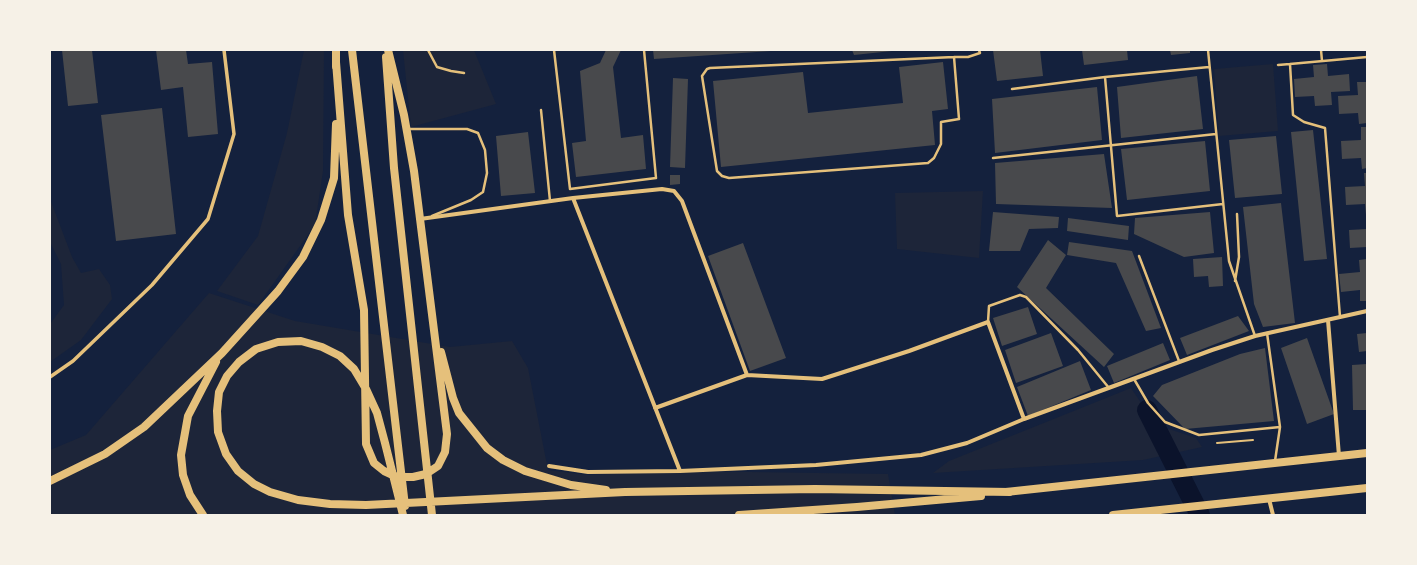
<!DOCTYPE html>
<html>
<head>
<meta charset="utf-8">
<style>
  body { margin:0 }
  #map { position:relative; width:1417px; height:565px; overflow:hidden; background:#14213d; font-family:Figtree,sans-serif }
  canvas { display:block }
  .frame { position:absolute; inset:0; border:51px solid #f6f1e7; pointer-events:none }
</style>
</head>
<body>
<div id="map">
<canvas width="1417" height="565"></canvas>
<div class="frame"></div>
</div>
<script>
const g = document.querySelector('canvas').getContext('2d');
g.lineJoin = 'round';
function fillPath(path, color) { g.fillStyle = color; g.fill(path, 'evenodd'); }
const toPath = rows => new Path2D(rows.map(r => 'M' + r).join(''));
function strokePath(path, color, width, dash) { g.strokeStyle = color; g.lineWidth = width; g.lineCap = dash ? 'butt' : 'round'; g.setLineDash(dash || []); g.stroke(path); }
fillPath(toPath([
  [304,50,324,50,323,171,315,225,258,305,217,291,258,236,287,133],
  [403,50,474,50,496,104,411,127],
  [1273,64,1278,131,1219,136,1214,69],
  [983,191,979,258,897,249,895,193],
  [50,199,72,257,81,273,99,269,110,285,112,299,81,340,50,362,50,324,64,305,61,264,50,242],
  [209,293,295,321,450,347,512,341,528,368,548,470,588,475,680,471,888,474,895,515,50,515,50,450,86,435],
  [1131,388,1150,416,1166,428,1196,438,1202,447,1143,460,933,473,949,461]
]), '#1d2539');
strokePath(toPath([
  [1147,410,1200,515]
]), '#0b132b', 20);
fillPath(toPath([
  [62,50,92,50,98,103,68,106],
  [156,50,186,50,188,64,212,62,218,134,188,137,183,87,161,90],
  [606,50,621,50,613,67,621,138,643,135,646,169,576,177,572,143,586,141,580,71,600,63],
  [653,50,771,50,771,51,654,59],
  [852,50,892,50,892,51,854,55],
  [993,50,1040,50,1043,76,997,81],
  [1082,50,1127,50,1128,60,1084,65],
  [1170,50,1190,50,1190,53,1171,55],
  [943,62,948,109,932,111,935,145,721,167,713,81,803,72,808,113,903,103,899,67],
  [1327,64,1328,76,1349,74,1350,91,1331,92,1332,105,1315,106,1314,96,1295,97,1294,79,1314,77,1313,65],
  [1197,76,1203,129,1121,138,1117,87],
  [673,78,688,79,685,168,670,167],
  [1357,82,1367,82,1367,123,1359,124,1358,113,1339,114,1338,96,1358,95],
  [1097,87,1102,140,995,153,992,99],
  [162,108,176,234,116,241,101,115],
  [1361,127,1367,127,1367,168,1362,169,1361,158,1342,159,1341,141,1361,140],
  [1313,130,1327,259,1304,261,1291,132],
  [528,132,535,193,501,196,496,136],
  [1276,136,1282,194,1235,198,1229,140],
  [1205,141,1210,191,1127,200,1121,149],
  [1104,154,1112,208,996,204,995,163],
  [1364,173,1367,173,1367,214,1366,215,1365,204,1346,205,1345,187,1365,186],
  [670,175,680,175,680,184,670,185],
  [1281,203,1295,323,1263,327,1254,304,1243,207],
  [993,212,1059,217,1058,228,1029,229,1020,251,989,251],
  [1210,212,1214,253,1184,257,1134,234,1135,218],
  [1068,218,1129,226,1128,240,1067,231],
  [1367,229,1367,247,1350,248,1349,230],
  [1048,240,1066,255,1046,288,1114,354,1104,367,1017,287],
  [1069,242,1132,251,1161,328,1146,331,1116,263,1067,255],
  [743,243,786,358,750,371,708,256],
  [1222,257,1223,286,1209,287,1208,276,1194,277,1193,259],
  [1367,259,1367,301,1360,301,1360,290,1341,292,1339,274,1360,272,1359,260],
  [1028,307,1037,334,1002,346,993,318],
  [1238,316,1249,331,1187,355,1180,338],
  [1051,333,1063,366,1016,383,1005,350],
  [1367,333,1367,351,1359,352,1357,334],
  [1307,338,1334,414,1307,424,1281,348],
  [1163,343,1170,360,1114,383,1107,366],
  [1265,348,1274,421,1185,429,1153,396,1162,385,1240,354],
  [1080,361,1091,390,1028,416,1017,387],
  [1367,364,1367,410,1353,410,1352,365]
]), '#48494c');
strokePath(toPath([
  [1217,443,1253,440]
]), '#e5c07b', 2);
strokePath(toPath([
  [428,50,437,67,451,71,464,73],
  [554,50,570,189,656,178,644,50],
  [1208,50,1229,261,1255,336],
  [1321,50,1322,61],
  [954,57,959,119,941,122,941,144,934,158,928,163,729,178,722,176,717,171,702,76,707,69,710,68,954,57,968,57,980,53,979,50],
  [1278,65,1290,64],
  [1105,77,1117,216,1223,204],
  [1012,89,1105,77,1209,67],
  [541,110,550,201],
  [409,129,467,129,478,133,485,150,487,173,483,192,471,200,432,216],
  [993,158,1216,134],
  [1139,256,1179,361],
  [1235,281,1239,257,1237,214],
  [1340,317,1325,128,1304,122,1293,115,1290,64,1367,57],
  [988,322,989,306,1020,295,1026,297,1078,350,1109,388],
  [1267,333,1280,427,1275,461],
  [1134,379,1148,403,1165,422,1199,435,1280,427]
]), '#e5c07b', 2.5);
strokePath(toPath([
  [50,377,73,361,152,285,208,219,234,134,224,50]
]), '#e5c07b', 3.5);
strokePath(toPath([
  [420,219,573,198,662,189,674,191,682,201,747,375,822,379,909,351,988,322,1024,419],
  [1328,320,1339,456],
  [655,408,747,375],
  [549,466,588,472,680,471,573,198],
  [680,471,816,465,921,455,967,443,1024,419,1212,350,1255,336,1367,311],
  [1269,499,1273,515]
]), '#e5c07b', 4);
strokePath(toPath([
  [352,50,405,506],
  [386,57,394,168,432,515],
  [336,62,348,215,364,310,366,444,374,463,384,471,397,477,413,477,426,474,438,466,445,452,447,434,414,171,404,115,388,50],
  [336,67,336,50],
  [441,352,453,398,459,413,487,448,503,460,525,471,571,485,606,490],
  [50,481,105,454,144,427,222,353,278,291,303,257,321,220,334,178,336,124],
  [1006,492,1367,453],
  [203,515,190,495,183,475,181,455,188,416,216,362],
  [403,515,385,443,377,413,366,389,354,369,340,356,322,347,301,341,278,342,256,349,239,362,227,376,219,392,217,411,218,432,226,454,238,471,254,484,270,492,298,500,330,504,366,505,625,492,815,489,1010,492],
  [739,515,857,507,981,496],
  [1113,515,1367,488]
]), '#e5c07b', 8);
</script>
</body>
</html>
